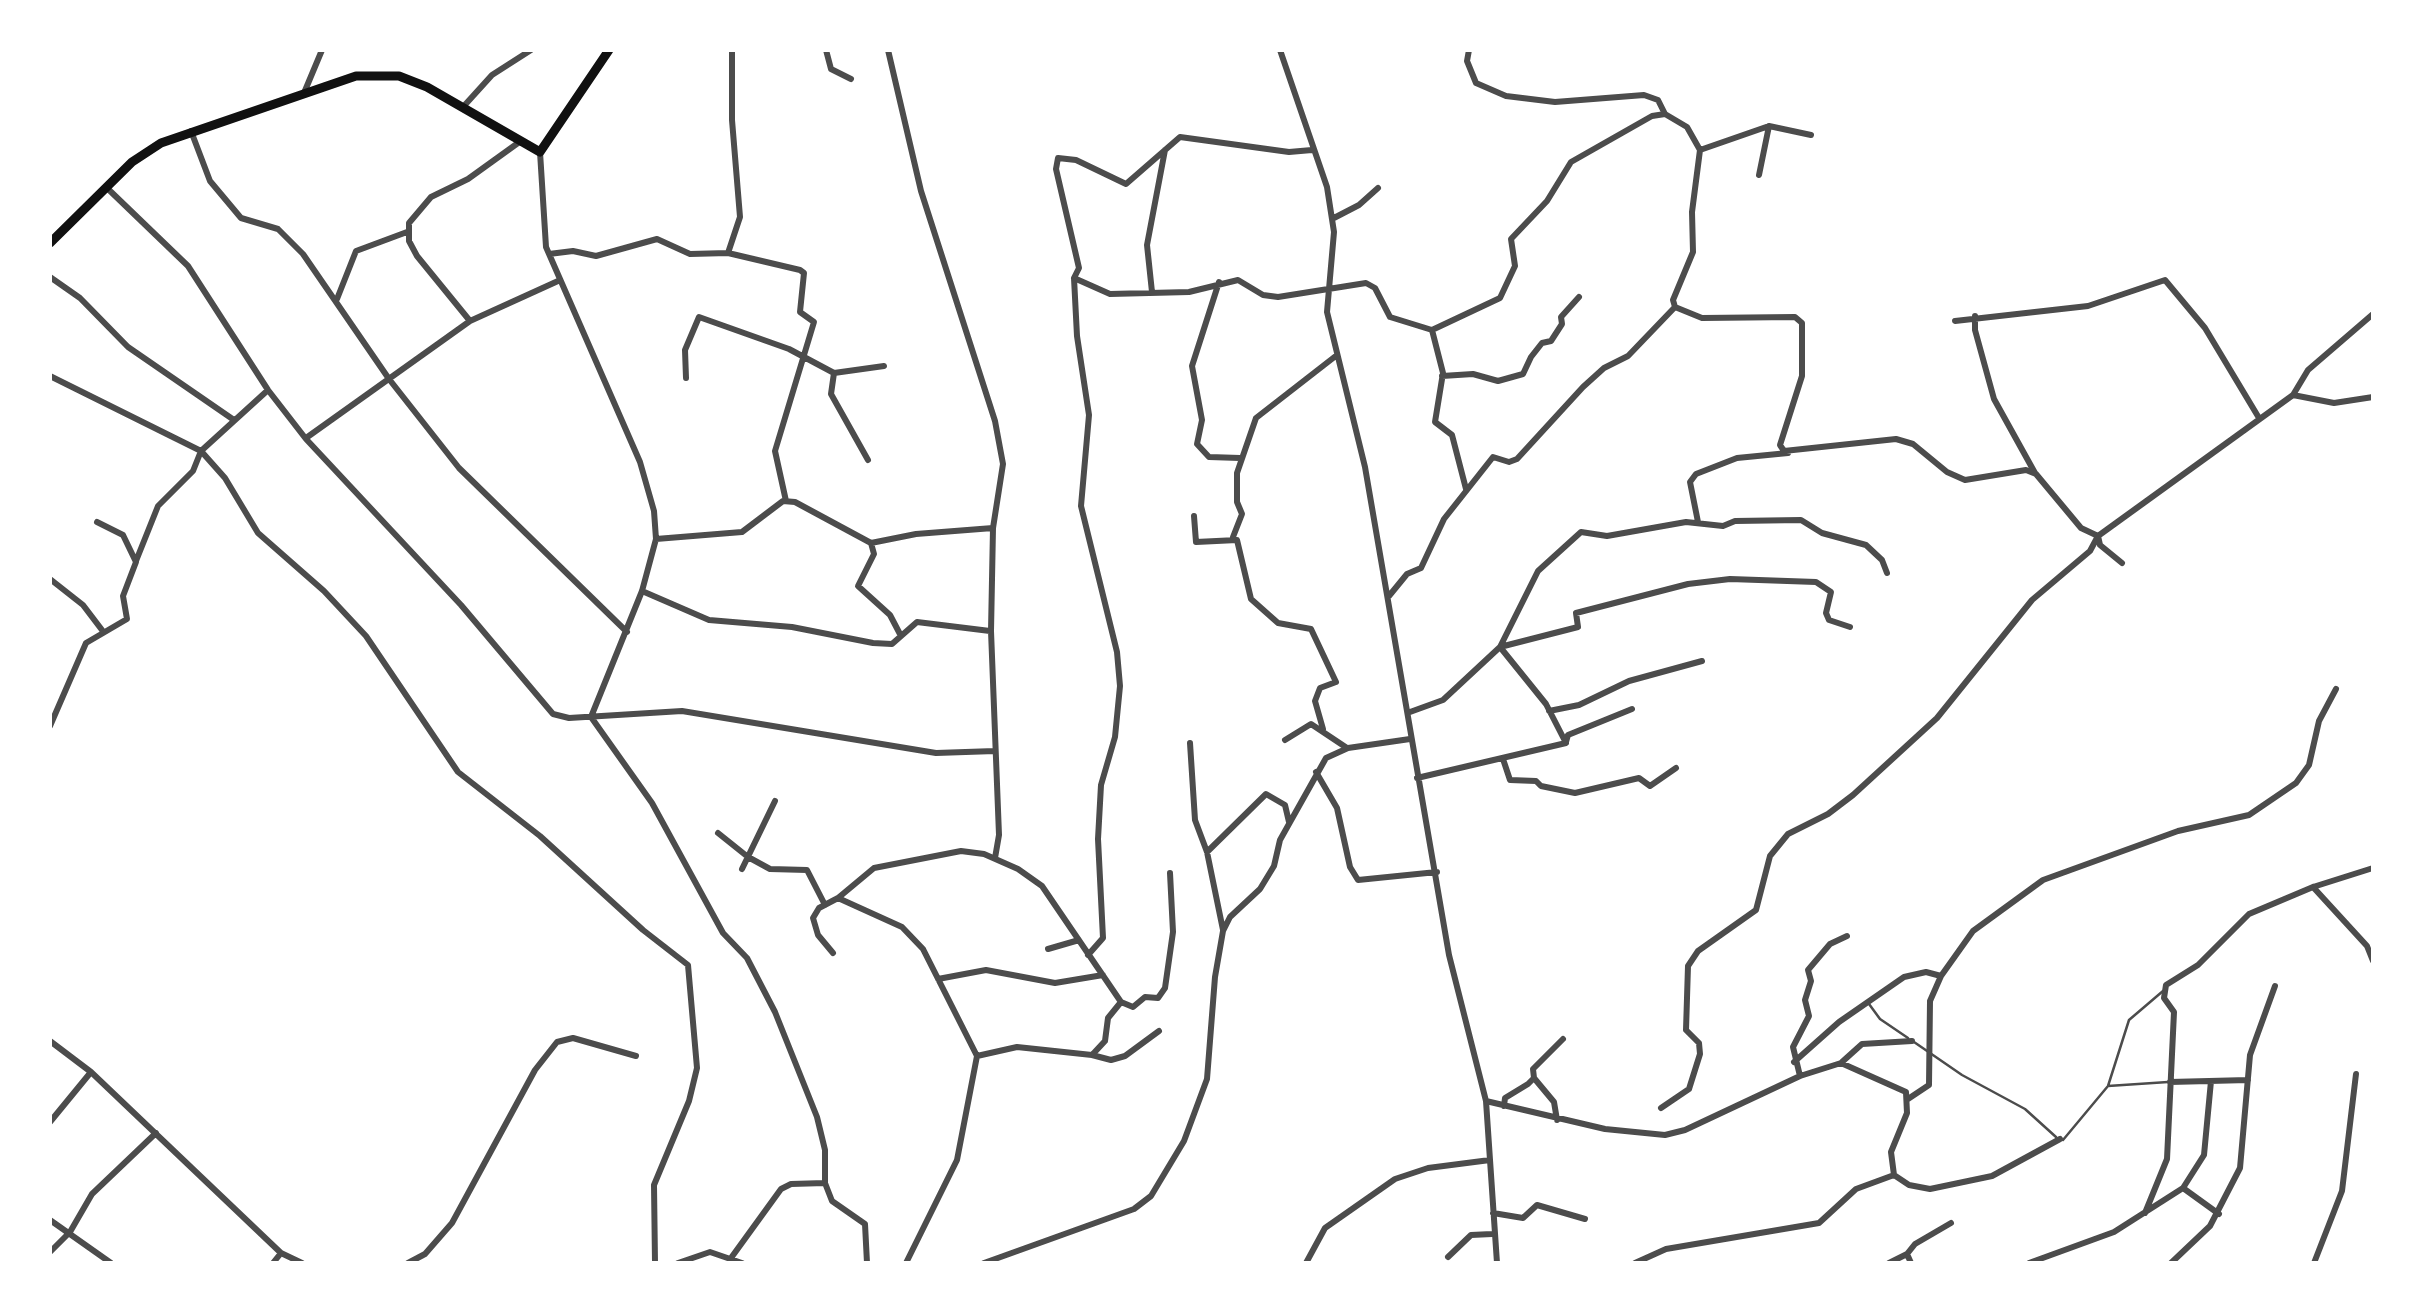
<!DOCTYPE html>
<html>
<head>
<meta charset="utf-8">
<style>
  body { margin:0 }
  #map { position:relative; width:2423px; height:1313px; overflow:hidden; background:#fff; font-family:"Sofia Sans Condensed",sans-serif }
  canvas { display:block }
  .frame { position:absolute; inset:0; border:52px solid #fff; pointer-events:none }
</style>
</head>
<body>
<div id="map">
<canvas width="2423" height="1313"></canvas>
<div class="frame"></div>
</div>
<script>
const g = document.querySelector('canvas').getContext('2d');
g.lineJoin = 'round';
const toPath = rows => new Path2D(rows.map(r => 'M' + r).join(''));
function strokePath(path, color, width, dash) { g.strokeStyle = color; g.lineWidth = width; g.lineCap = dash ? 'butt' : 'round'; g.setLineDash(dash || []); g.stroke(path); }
strokePath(toPath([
  [1869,1004,1880,1019,1908,1038],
  [1914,1042,1962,1075,2025,1109,2056,1137],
  [2108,1086,2168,1082],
  [2063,1140,2108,1086,2129,1020,2163,991]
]), '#4c4c4c', 2.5);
strokePath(toPath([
  [732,50,732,120,740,217,728,253,800,270,804,273,800,312,814,322,775,451,786,501],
  [826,50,831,69,851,79],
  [888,50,921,191,995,421,1003,464,993,528,991,631,999,835,995,858],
  [1280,50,1327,187,1334,232,1327,312,1365,467,1449,955,1486,1101,1497,1263],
  [1469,50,1467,61,1476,83,1506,96,1555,102,1644,95,1658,100,1665,114],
  [304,93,322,50],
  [463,107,492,75,531,50],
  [191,131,210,181,241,218,278,229,303,254,389,379,459,468,627,632],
  [1700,150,1769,126,1811,135],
  [540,152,546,247,640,462,654,511,656,539,642,591,591,717,652,803,723,933,747,958,775,1012,817,1117,825,1150,825,1183,832,1201,865,1224,867,1263],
  [1759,175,1769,126],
  [107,188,188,266,268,390,306,439,461,605,553,714,569,718,682,711,936,753,995,751],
  [1332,219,1359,205,1378,188],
  [549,254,573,251,596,256,657,239,690,254,728,253],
  [50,277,80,298,128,347,234,420],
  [1074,278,1110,294,1189,292,1238,280,1263,295,1278,297,1366,283,1375,288,1390,317,1432,330,1500,298,1515,266,1511,239,1547,201,1571,162,1652,116,1665,114,1687,127,1700,150,1692,212,1693,252,1673,300,1675,307,1628,356,1604,368,1583,387,1517,459,1509,462,1493,457,1444,519,1421,568,1407,574,1389,596],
  [1219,282,1192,366,1202,420,1197,444,1209,457,1240,458],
  [1152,292,1147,245,1165,150],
  [337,299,356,251,407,232],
  [1675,307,1702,318,1795,317,1802,323,1802,376,1780,445,1784,451,1896,439,1913,444,1947,472,1965,480,2026,470,2036,474,2081,528,2098,536,2100,545,2122,563],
  [1975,316,1975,330,1994,399,2035,473],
  [470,321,417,256,409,241,409,223,431,197,468,179,518,143],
  [1955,321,2088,306,2165,280,2205,328,2259,418],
  [1432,330,1443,373,1435,422,1452,435,1466,489],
  [834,373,831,394,868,460],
  [50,376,201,451,225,478,258,533,324,591,366,636,458,772,540,836,643,930,688,965,697,1068,689,1101,654,1185,655,1263],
  [1442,376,1473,374,1498,381,1523,374,1531,357,1542,343,1551,341,1562,324,1561,317,1579,297],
  [686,378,685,350,699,317,789,349,834,373,884,366],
  [2293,395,2334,403,2373,397],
  [306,438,470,321,558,281],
  [1194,516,1196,542,1237,540,1251,599,1278,623,1311,629,1336,682,1320,688,1315,701,1323,729],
  [1698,522,1690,482,1696,474,1737,458,1788,453],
  [1233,537,1242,514,1237,502,1237,473,1256,418,1337,355],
  [656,539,742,532,783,501,795,502,871,543,916,534,993,528],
  [871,543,874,554,858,586,890,615,901,636],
  [136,561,158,506,193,471,201,451,268,390],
  [50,579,83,605,102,630],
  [642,591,709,620,792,627,873,643,892,644,917,622,990,631],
  [1549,711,1579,705,1629,681,1702,661],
  [1410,712,1443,700,1500,647,1578,627,1576,613,1688,584,1730,579,1816,582,1831,592,1826,613,1829,620,1850,627],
  [50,726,86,643,127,619,123,596,136,562,123,535,97,522],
  [1285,740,1311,724,1347,748],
  [1566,742,1568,735,1632,709],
  [1190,743,1195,820,1207,852,1223,930],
  [1503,759,1510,780,1536,781,1541,786,1575,793,1639,778,1650,786,1676,768],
  [1316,772,1337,808,1350,867,1358,880,1437,872],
  [1417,778,1566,743,1546,704,1500,647,1538,571,1581,532,1607,536,1686,522,1723,526,1735,521,1801,520,1822,533,1866,545,1882,560,1887,573],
  [718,833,748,857,770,869,807,870,825,905],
  [1207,852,1266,794,1285,805,1289,822],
  [742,869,775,801],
  [2313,887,2367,946,2373,961],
  [1048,949,1079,940],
  [833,953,818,935,813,918,819,908,838,898],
  [1088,955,1103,938,1098,839,1101,785,1115,737,1120,686,1117,652,1081,506,1089,415,1077,336,1074,278,1079,268,1056,169,1058,158,1076,160,1126,184,1180,137,1289,152,1312,150],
  [938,979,986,970,1055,983,1103,975],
  [1121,1002,1133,1007,1145,997,1158,998,1165,988,1173,932,1170,873],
  [50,1041,91,1072,281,1253,302,1263],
  [1092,1055,1111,1060,1125,1056,1159,1031],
  [1794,1062,1839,1022,1904,977,1926,972,1941,976],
  [1842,1062,1862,1044,1912,1041],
  [1800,1076,1793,1047,1809,1016,1805,1000,1811,981,1808,970,1830,944,1847,936],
  [1534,1078,1554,1102,1557,1120],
  [2170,1082,2248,1080],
  [1908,1099,1929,1085,1930,1001,1941,976,1973,931,2043,880,2178,831,2249,815,2296,783,2309,765,2319,721,2336,689],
  [1486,1101,1605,1129,1665,1135,1685,1130,1800,1076,1841,1063,1906,1092,1907,1113,1891,1152,1894,1175,1909,1185,1930,1189,1992,1176,2060,1139],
  [1504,1106,1505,1098,1528,1084,1534,1078,1533,1069,1563,1039],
  [1661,1108,1689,1089,1700,1054,1699,1043,1686,1030,1688,966,1698,951,1756,910,1770,856,1788,834,1828,814,1853,795,1937,718,2032,600,2090,551,2098,536,2293,395,2308,370,2373,314],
  [50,1122,91,1072],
  [2183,1188,2204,1155,2211,1081],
  [1493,1213,1523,1218,1537,1205,1585,1219],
  [2145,1213,2167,1159,2174,1012,2164,998,2166,985,2198,965,2249,914,2313,887,2373,868],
  [50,1220,111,1263],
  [50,1252,70,1232,92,1194,156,1133],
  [1448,1257,1471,1235,1492,1234],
  [731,1258,781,1189,791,1184,825,1183],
  [273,1263,281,1253],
  [408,1263,425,1254,452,1223,535,1070,557,1042,573,1038,636,1056],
  [678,1263,710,1252,742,1263],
  [906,1263,957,1160,977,1056,1017,1047,1092,1055,1105,1041,1108,1018,1121,1002,1042,886,1018,869,984,854,961,851,874,868,838,898,902,927,923,949,977,1056],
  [984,1263,1134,1209,1151,1196,1184,1141,1207,1079,1215,977,1223,931,1230,917,1260,889,1274,866,1280,840,1326,758,1348,748,1410,739],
  [1306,1263,1325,1228,1395,1179,1428,1168,1490,1160],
  [1635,1263,1666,1249,1819,1223,1856,1189,1894,1175],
  [1889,1263,1907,1254],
  [1911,1263,1907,1254,1915,1244,1951,1223],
  [2029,1263,2114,1232,2183,1188,2219,1214],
  [2171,1263,2210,1226,2240,1168,2250,1055,2275,986],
  [2314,1263,2342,1191,2356,1074]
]), '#4c4c4c', 6);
strokePath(toPath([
  [50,243,132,162,161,143,356,76,399,76,427,87,540,152,609,50]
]), '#111', 9);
</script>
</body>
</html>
